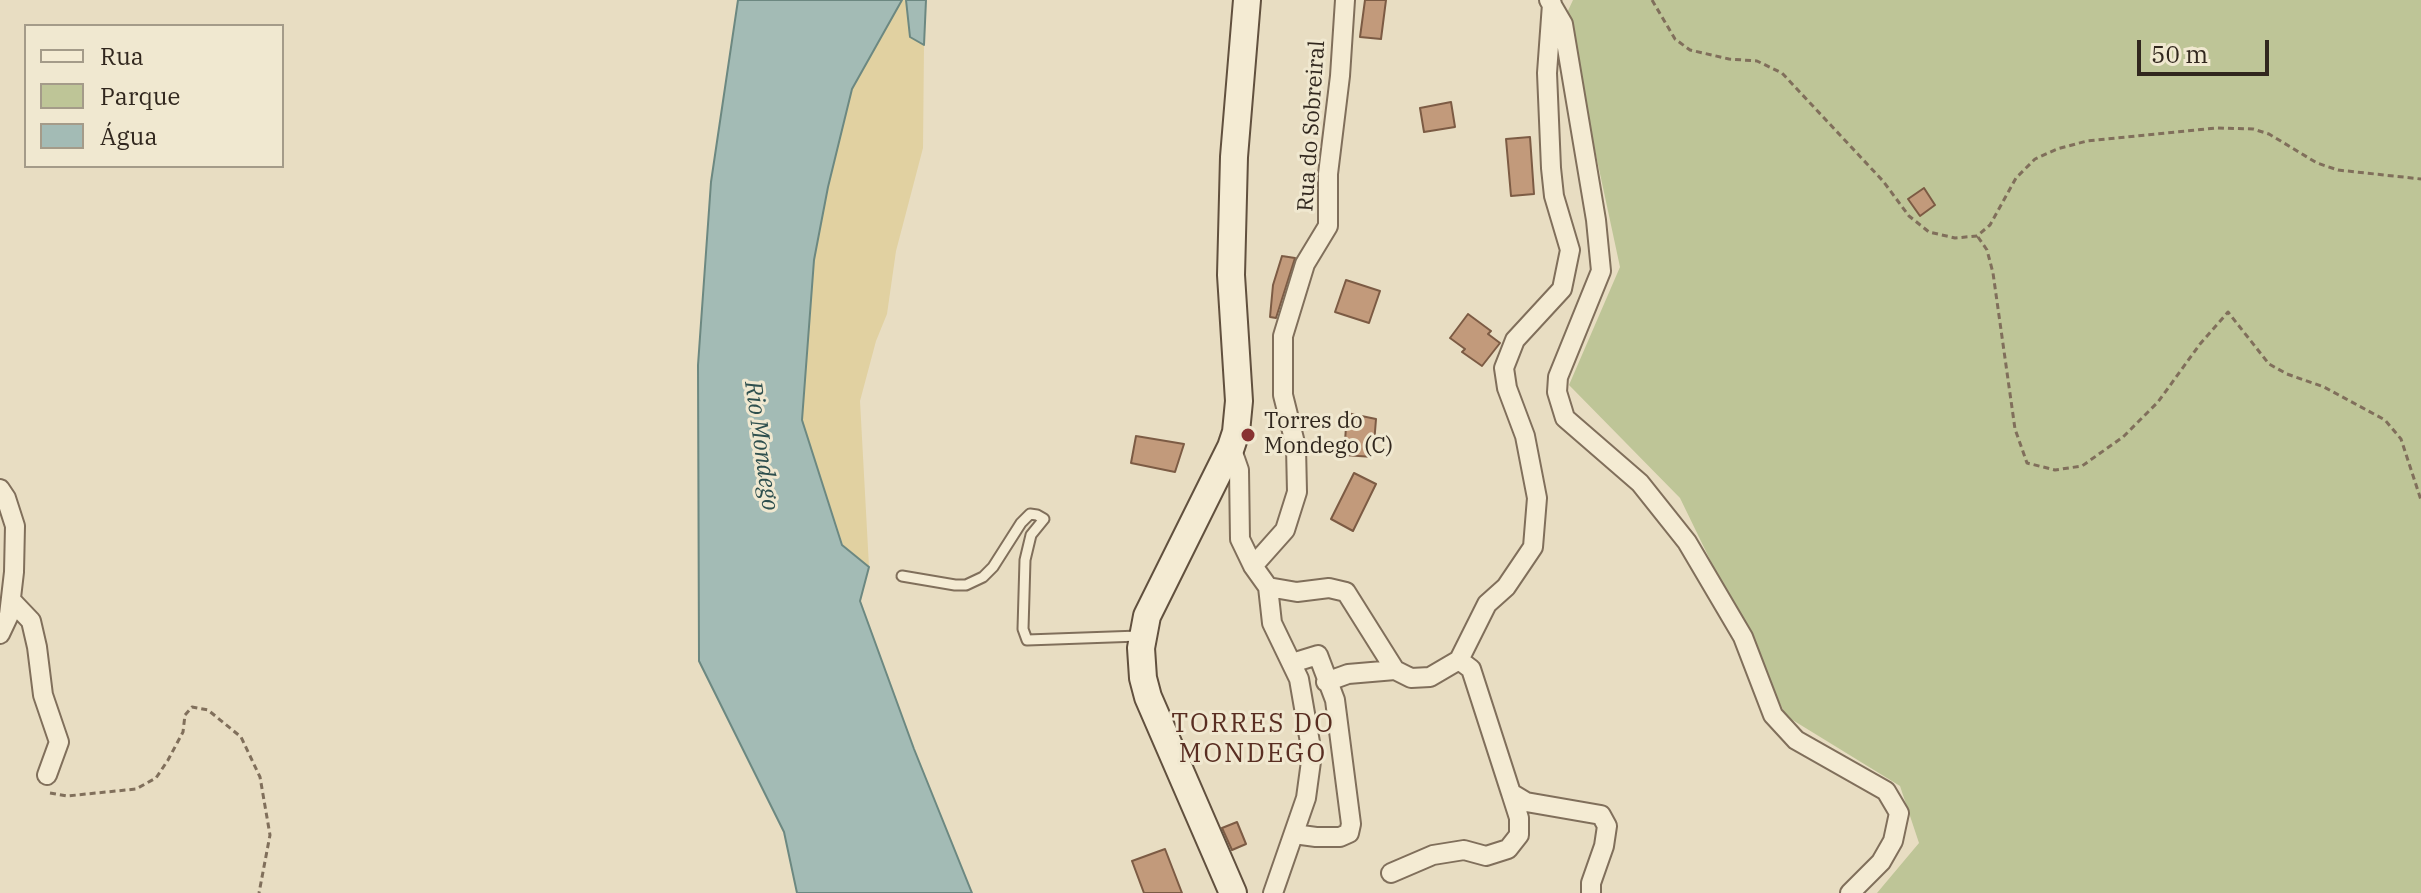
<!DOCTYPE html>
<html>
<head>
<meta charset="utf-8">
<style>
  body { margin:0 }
  #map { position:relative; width:2421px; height:893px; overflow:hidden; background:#e8ddc2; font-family:"IBM Plex Serif",serif }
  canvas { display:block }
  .legend { position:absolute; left:24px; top:24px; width:260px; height:144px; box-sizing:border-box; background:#f0e8d0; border:2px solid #a49b89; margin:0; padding:10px 14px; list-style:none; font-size:24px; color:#31271e }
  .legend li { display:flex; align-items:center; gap:16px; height:40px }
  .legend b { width:40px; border:2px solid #a49b89 }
  .scale { position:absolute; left:2137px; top:40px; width:132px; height:36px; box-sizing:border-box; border:4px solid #31271e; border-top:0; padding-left:10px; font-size:24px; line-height:28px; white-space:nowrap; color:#31271e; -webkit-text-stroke:6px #f0e8d0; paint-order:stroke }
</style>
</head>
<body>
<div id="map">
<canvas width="2421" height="893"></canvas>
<ul class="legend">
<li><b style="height:10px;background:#f4ebd3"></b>Rua</li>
<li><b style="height:22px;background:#bec597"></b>Parque</li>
<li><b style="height:22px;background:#a3bbb5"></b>Água</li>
</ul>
<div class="scale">50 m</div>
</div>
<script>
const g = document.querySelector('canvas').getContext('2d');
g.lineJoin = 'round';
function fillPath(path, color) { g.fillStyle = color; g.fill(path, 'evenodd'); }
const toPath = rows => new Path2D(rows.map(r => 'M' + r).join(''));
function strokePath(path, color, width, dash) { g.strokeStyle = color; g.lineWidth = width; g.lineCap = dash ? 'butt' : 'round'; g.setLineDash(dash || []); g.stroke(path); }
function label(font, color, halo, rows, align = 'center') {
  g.font = font + ' "IBM Plex Serif",serif'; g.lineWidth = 6; g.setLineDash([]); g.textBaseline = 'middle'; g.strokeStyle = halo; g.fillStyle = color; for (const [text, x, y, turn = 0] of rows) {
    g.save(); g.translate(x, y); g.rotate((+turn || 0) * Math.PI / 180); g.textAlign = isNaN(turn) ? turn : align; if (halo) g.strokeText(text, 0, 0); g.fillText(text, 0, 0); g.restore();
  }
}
fillPath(toPath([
  [1573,0,2421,0,2421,893,1877,893,1919,843,1900,786,1786,716,1680,498,1569,385,1620,267,1566,15]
]), '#bec597');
fillPath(toPath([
  [902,0,906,0,910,37,924,45,923,148,896,251,887,314,876,341,860,401,869,567,843,545,802,420,814,260,828,187,852,89]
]), '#e1d1a1');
const water = toPath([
  [738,0,902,0,852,89,828,187,814,260,802,420,842,545,869,567,860,601,914,749,972,893,797,893,784,832,699,661,698,365,711,182,738,0],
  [906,0,926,0,924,45,910,37,906,0]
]);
fillPath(water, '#a3bbb5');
strokePath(water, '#6c8881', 2);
const building = toPath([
  [1365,0,1386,0,1381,39,1360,37,1365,0],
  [1451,102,1455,127,1424,132,1420,108,1451,102],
  [1530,137,1534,194,1511,196,1506,139,1530,137],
  [1924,188,1935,205,1920,216,1908,199,1924,188],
  [1282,256,1295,258,1276,318,1270,317,1273,285,1282,256],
  [1346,280,1380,291,1369,323,1335,312,1346,280],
  [1468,314,1491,331,1488,334,1500,343,1482,366,1462,352,1465,349,1450,338,1468,314],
  [1347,413,1376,419,1373,457,1344,455,1347,413],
  [1136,436,1184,444,1175,472,1131,463,1136,436],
  [1354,473,1376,484,1353,531,1331,519,1354,473],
  [1237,822,1246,844,1232,850,1222,828,1237,822],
  [1165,849,1182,893,1144,893,1132,861,1165,849]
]);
fillPath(building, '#c29a7b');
strokePath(building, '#7c5b44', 2);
const lane = toPath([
  [902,576,955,585,966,585,983,577,993,567,1021,523,1030,514,1037,515,1044,519,1031,535,1025,560,1023,629,1027,640,1139,636]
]);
const street = toPath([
  [1549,0,1563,24,1596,220,1601,271,1558,377,1557,392,1565,418,1640,483,1687,542,1743,637,1773,715,1796,740,1886,791,1899,813,1893,841,1881,862,1850,893],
  [1231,447,1239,470,1240,539,1253,566,1268,587,1297,592,1329,588,1346,592,1395,670],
  [0,489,6,498,15,526,14,572,9,615,0,634],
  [1253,566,1285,530,1297,492,1296,447,1283,395,1283,336,1305,264,1328,226,1328,174,1340,76,1345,0],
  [1268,587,1272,623,1299,679,1312,754,1306,798,1273,893],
  [11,600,31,621,37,647,43,695,59,742,47,775],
  [1459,660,1471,669,1511,793,1526,802,1601,815,1607,826,1604,846,1591,883,1591,893],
  [1292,663,1318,655,1335,700,1351,824,1349,833,1340,837,1316,837,1294,834],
  [1326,682,1348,674,1395,670,1411,678,1430,677,1459,660,1487,604,1506,587,1533,547,1537,498,1525,436,1507,388,1504,368,1515,340,1562,289,1570,250,1554,196,1551,168,1547,73,1552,4],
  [1391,873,1433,855,1464,850,1486,856,1508,849,1519,835,1519,818,1511,793]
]);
const secondary = toPath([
  [1233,893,1148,697,1143,678,1141,648,1147,616,1231,447,1236,432,1239,401,1231,275,1234,157,1247,0]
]);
strokePath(lane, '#806f5b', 13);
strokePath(street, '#806f5b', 22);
strokePath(secondary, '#61503e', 30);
strokePath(toPath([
  [1652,0,1675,39,1690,50,1729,59,1757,61,1782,73,1883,181,1909,216,1929,232,1955,238,1977,236,1990,225,2016,178,2035,159,2057,149,2087,141,2216,128,2253,129,2269,134,2317,163,2338,170,2421,179],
  [1978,237,1987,250,1993,273,2015,429,2027,463,2055,470,2082,466,2123,437,2158,402,2200,344,2228,312,2269,364,2287,374,2324,387,2385,420,2401,439,2421,500],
  [50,793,67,796,136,789,156,778,168,760,183,732,185,715,192,707,208,710,241,737,260,777,270,835,259,893]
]), '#806f5b', 3, [6, 4]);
strokePath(lane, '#f4ebd3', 9);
strokePath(street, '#f4ebd3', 18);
strokePath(secondary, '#f4ebd3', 26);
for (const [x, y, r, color] of [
  [1248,435,8,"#883332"]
]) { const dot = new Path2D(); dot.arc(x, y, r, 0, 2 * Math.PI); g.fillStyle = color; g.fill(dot); strokePath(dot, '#f0e8d0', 3); }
label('22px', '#31271e', '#f0e8d0', [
  ["Rua do Sobreiral",1312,126,-86]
]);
label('22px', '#31271e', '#f0e8d0', [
  ["Torres do",1264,422],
  ["Mondego (C)",1264,447]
], 'left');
label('italic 24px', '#2e4f4e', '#f0e8d0', [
  ["Rio Mondego",761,446,82]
]);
g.letterSpacing = '2px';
label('26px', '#592e22', '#f0e8d0', [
  ["TORRES DO",1253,724],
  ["MONDEGO",1253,754]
]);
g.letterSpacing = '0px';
</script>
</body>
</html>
